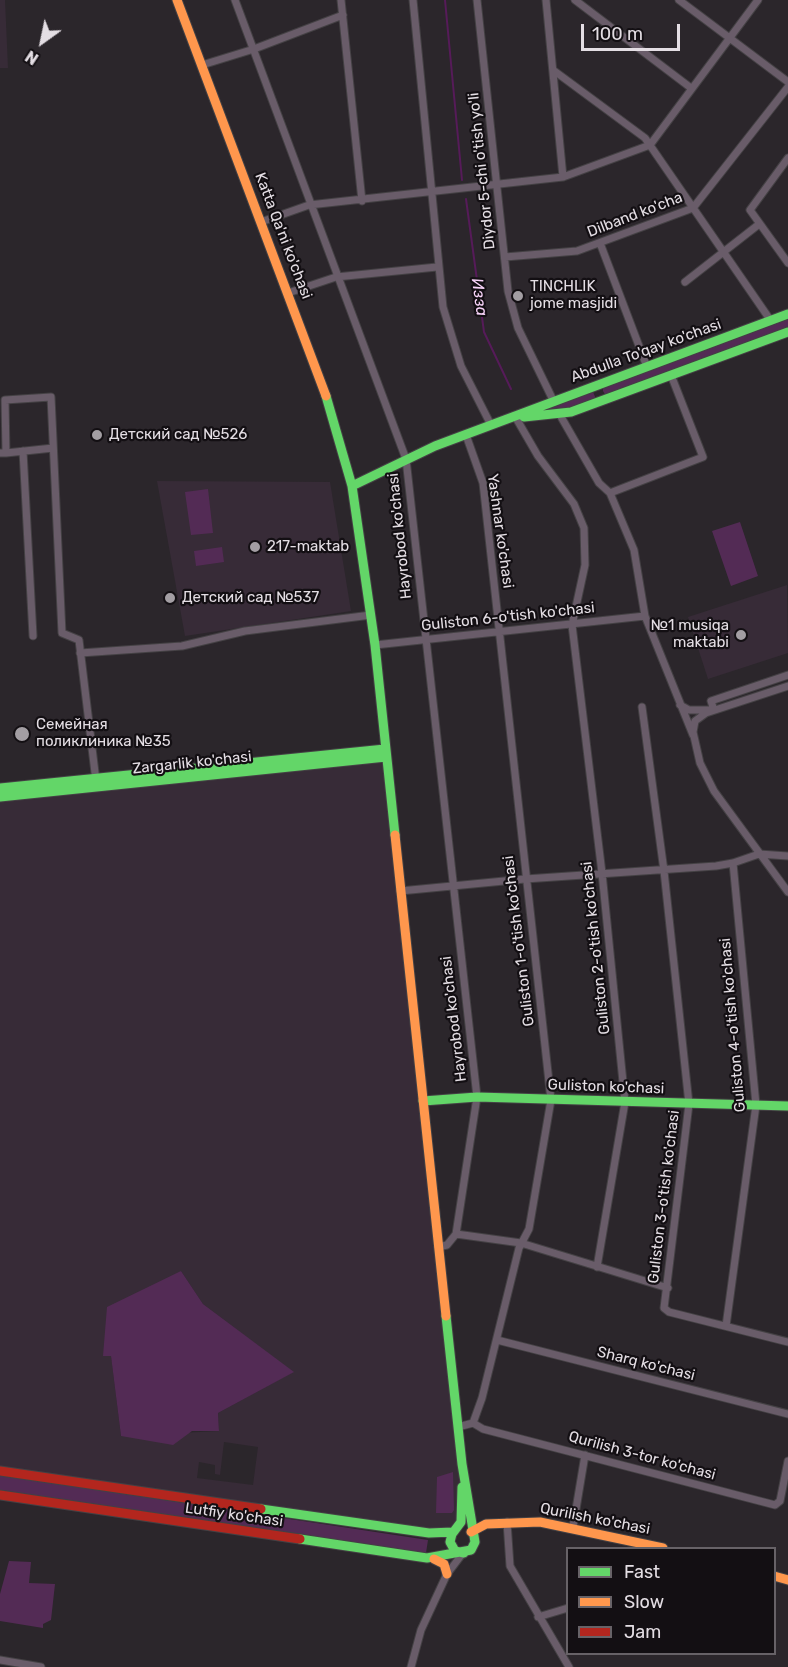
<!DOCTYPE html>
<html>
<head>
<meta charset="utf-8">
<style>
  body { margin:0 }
  #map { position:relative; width:788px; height:1667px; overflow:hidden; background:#2b262b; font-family:Rubik,sans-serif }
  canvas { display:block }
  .legend { position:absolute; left:566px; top:1547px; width:210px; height:108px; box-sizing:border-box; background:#130f13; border:2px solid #676267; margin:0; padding:8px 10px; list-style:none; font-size:18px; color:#e4dee4 }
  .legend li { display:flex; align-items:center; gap:12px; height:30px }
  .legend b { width:30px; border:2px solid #676267 }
  .north { position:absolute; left:12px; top:12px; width:60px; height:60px; -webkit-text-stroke:4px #130f13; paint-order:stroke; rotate:213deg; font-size:16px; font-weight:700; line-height:24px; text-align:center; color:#e4dee4 }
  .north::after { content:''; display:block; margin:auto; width:21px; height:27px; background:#e4dee4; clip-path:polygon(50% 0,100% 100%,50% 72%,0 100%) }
  .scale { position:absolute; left:581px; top:24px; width:99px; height:27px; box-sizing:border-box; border:3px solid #e4dee4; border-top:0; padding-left:8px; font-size:18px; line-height:21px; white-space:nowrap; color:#e4dee4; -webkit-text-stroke:4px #130f13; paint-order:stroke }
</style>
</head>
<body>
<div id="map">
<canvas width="788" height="1667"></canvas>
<ul class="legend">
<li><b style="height:8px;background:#63d668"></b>Fast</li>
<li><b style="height:8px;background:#ff974d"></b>Slow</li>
<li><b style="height:8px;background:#b3261e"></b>Jam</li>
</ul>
<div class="north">N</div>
<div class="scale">100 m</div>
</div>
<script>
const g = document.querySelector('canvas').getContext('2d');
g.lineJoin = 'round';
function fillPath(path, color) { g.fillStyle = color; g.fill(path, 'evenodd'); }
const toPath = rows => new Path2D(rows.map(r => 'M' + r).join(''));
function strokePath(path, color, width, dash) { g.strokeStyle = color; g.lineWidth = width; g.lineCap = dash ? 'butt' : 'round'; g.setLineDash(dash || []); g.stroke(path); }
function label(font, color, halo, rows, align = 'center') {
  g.font = font + ' Rubik,sans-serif'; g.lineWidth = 4.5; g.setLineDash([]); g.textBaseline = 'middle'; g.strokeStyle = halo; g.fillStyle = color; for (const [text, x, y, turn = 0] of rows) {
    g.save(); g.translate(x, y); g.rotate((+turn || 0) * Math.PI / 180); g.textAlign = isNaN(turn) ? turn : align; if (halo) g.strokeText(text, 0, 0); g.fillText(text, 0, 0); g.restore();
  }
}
fillPath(toPath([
  [0,0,5,0,8,68,0,68],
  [157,481,330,482,351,611,185,636],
  [787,585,788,653,708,679,688,617],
  [386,757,462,1464,461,1522,453,1532,0,1471,0,797],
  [181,1271,203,1304,293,1372,218,1413,219,1431,121,1436,111,1355],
  [224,1442,258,1447,253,1485,197,1478,199,1462,215,1465,215,1474,220,1475]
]), '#372b37');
fillPath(toPath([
  [788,319,788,327,606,396,603,391,603,388],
  [593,392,596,399,571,408,543,410],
  [208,489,213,533,191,535,185,492],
  [740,522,758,576,731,586,712,531],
  [222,547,224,562,196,566,194,551],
  [181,1271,203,1304,294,1372,218,1413,219,1431,192,1431,173,1445,121,1436,111,1356,103,1356,107,1307],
  [453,1472,454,1510,452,1513,436,1513,437,1477],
  [0,1475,428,1540,426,1553,0,1490],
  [9,1561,31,1562,29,1583,55,1584,51,1620,43,1624,43,1628,0,1621,0,1594]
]), '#532b55');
strokePath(toPath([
  [445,0,462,180],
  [466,199,484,332,511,389]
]), '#561b59', 2);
const street = toPath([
  [235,0,406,459,477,1097,456,1234],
  [341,0,362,201],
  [413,0,443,307,461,366,491,425],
  [477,0,508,291,518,328,554,402],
  [546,0,563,177],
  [575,0,691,88],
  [679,0,788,82],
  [202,65,254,49,343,15],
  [553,70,645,138,771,321],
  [788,158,750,210,788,263],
  [261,222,309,205,563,177,650,145,758,0],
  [600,243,647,367],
  [505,257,577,251,693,208,788,87],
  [685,282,758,225],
  [288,293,336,277,437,267],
  [560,415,599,483,610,493,634,550,645,616,693,735],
  [516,418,538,456,574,504,584,528,585,565,572,625,602,873,625,1102,597,1267],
  [466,435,483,483,551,1100,529,1229,519,1248,482,1398,473,1423],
  [23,451,33,636],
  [0,453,6,453,5,400,51,397,62,633,79,640,96,781],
  [6,453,53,448],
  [610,493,703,457,671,375],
  [375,645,645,616],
  [80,653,182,646,245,631,371,615],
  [788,686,706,713,695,721,693,732,700,763,714,791,788,892],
  [680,705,689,710,709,710],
  [642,707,664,871,689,1104,664,1308,669,1312,788,1342],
  [714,710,711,701,788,675],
  [400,891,525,879,716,866,733,863,759,854,788,856],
  [438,1247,447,1245,456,1234,521,1243,668,1288],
  [726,1326,756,1105,733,863],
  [497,1340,788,1414],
  [458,1427,473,1423,483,1429,775,1505,780,1501,788,1461],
  [507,1522,510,1566,569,1667],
  [573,1527,585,1455],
  [538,1617,568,1608],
  [0,1660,41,1667],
  [411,1667,421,1630,447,1574,463,1553]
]);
const fast = toPath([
  [326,396,352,486,375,645,395,835],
  [524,417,571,412,788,332],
  [352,486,435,446,788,314],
  [0,788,385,749],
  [0,797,386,757],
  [423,1101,477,1097,788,1106],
  [462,1487,461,1522,452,1534,450,1542,455,1551,464,1553],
  [261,1509,429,1533,453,1532],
  [300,1539,427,1558,471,1550,475,1542,462,1464,446,1316]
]);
const slow = toPath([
  [177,0,326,396],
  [395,835,446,1316],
  [471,1532,486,1524,540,1522,663,1548],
  [434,1559,444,1564,447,1574],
  [774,1576,788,1580]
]);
const jam = toPath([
  [0,1471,261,1509],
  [0,1495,300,1539]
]);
strokePath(street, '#444144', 9);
strokePath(fast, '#444144', 11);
strokePath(slow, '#444144', 11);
strokePath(jam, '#444144', 11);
strokePath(street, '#695c69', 7);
strokePath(fast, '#63d668', 9);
strokePath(slow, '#ff974d', 9);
strokePath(jam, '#b3261e', 9);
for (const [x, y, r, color] of [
  [518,296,6,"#a39ea3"],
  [97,435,6,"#a39ea3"],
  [255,547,6,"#a39ea3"],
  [170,598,6,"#a39ea3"],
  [741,635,6,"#a39ea3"],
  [22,734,8,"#a39ea3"]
]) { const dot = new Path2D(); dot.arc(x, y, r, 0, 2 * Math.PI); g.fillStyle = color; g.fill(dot); strokePath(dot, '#130f13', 2); }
label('15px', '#e4dee4', '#130f13', [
  ["Diydor 5-chi o'tish yo'li",482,171,-96],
  ["Dilband ko'cha",635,215,-21],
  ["Katta Qa'ni ko'chasi",283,236,69],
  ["Abdulla To'qay ko'chasi",646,351,-20],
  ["Yashnar ko'chasi",500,531,82],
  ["Hayrobod ko'chasi",400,536,-96],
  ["Guliston 6-o'tish ko'chasi",508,617,-6],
  ["Zargarlik ko'chasi",192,763,-6],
  ["Guliston 1-o'tish ko'chasi",519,941,-97],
  ["Guliston 2-o'tish ko'chasi",596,948,-96],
  ["Hayrobod ko'chasi",454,1019,-97],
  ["Guliston 4-o'tish ko'chasi",733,1025,-95],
  ["Guliston ko'chasi",606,1087,2],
  ["Guliston 3-o'tish ko'chasi",664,1197,-83],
  ["Sharq ko'chasi",646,1364,14],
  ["Qurilish 3-tor ko'chasi",642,1456,15],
  ["Lutfiy ko'chasi",234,1515,8],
  ["Qurilish ko'chasi",595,1519,11]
]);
label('15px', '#e4dee4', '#130f13', [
  ["TINCHLIK",530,287],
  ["jome masjidi",530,304],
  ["Детский сад №526",109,435],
  ["217-maktab",267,547],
  ["Детский сад №537",182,598],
  ["№1 musiqa",729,626,"right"],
  ["maktabi",729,643,"right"],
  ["Семейная",36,725],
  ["поликлиника №35",36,742]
], 'left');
label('italic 16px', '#f8d4f9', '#130f13', [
  ["Изза",479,297,82]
]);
</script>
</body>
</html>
